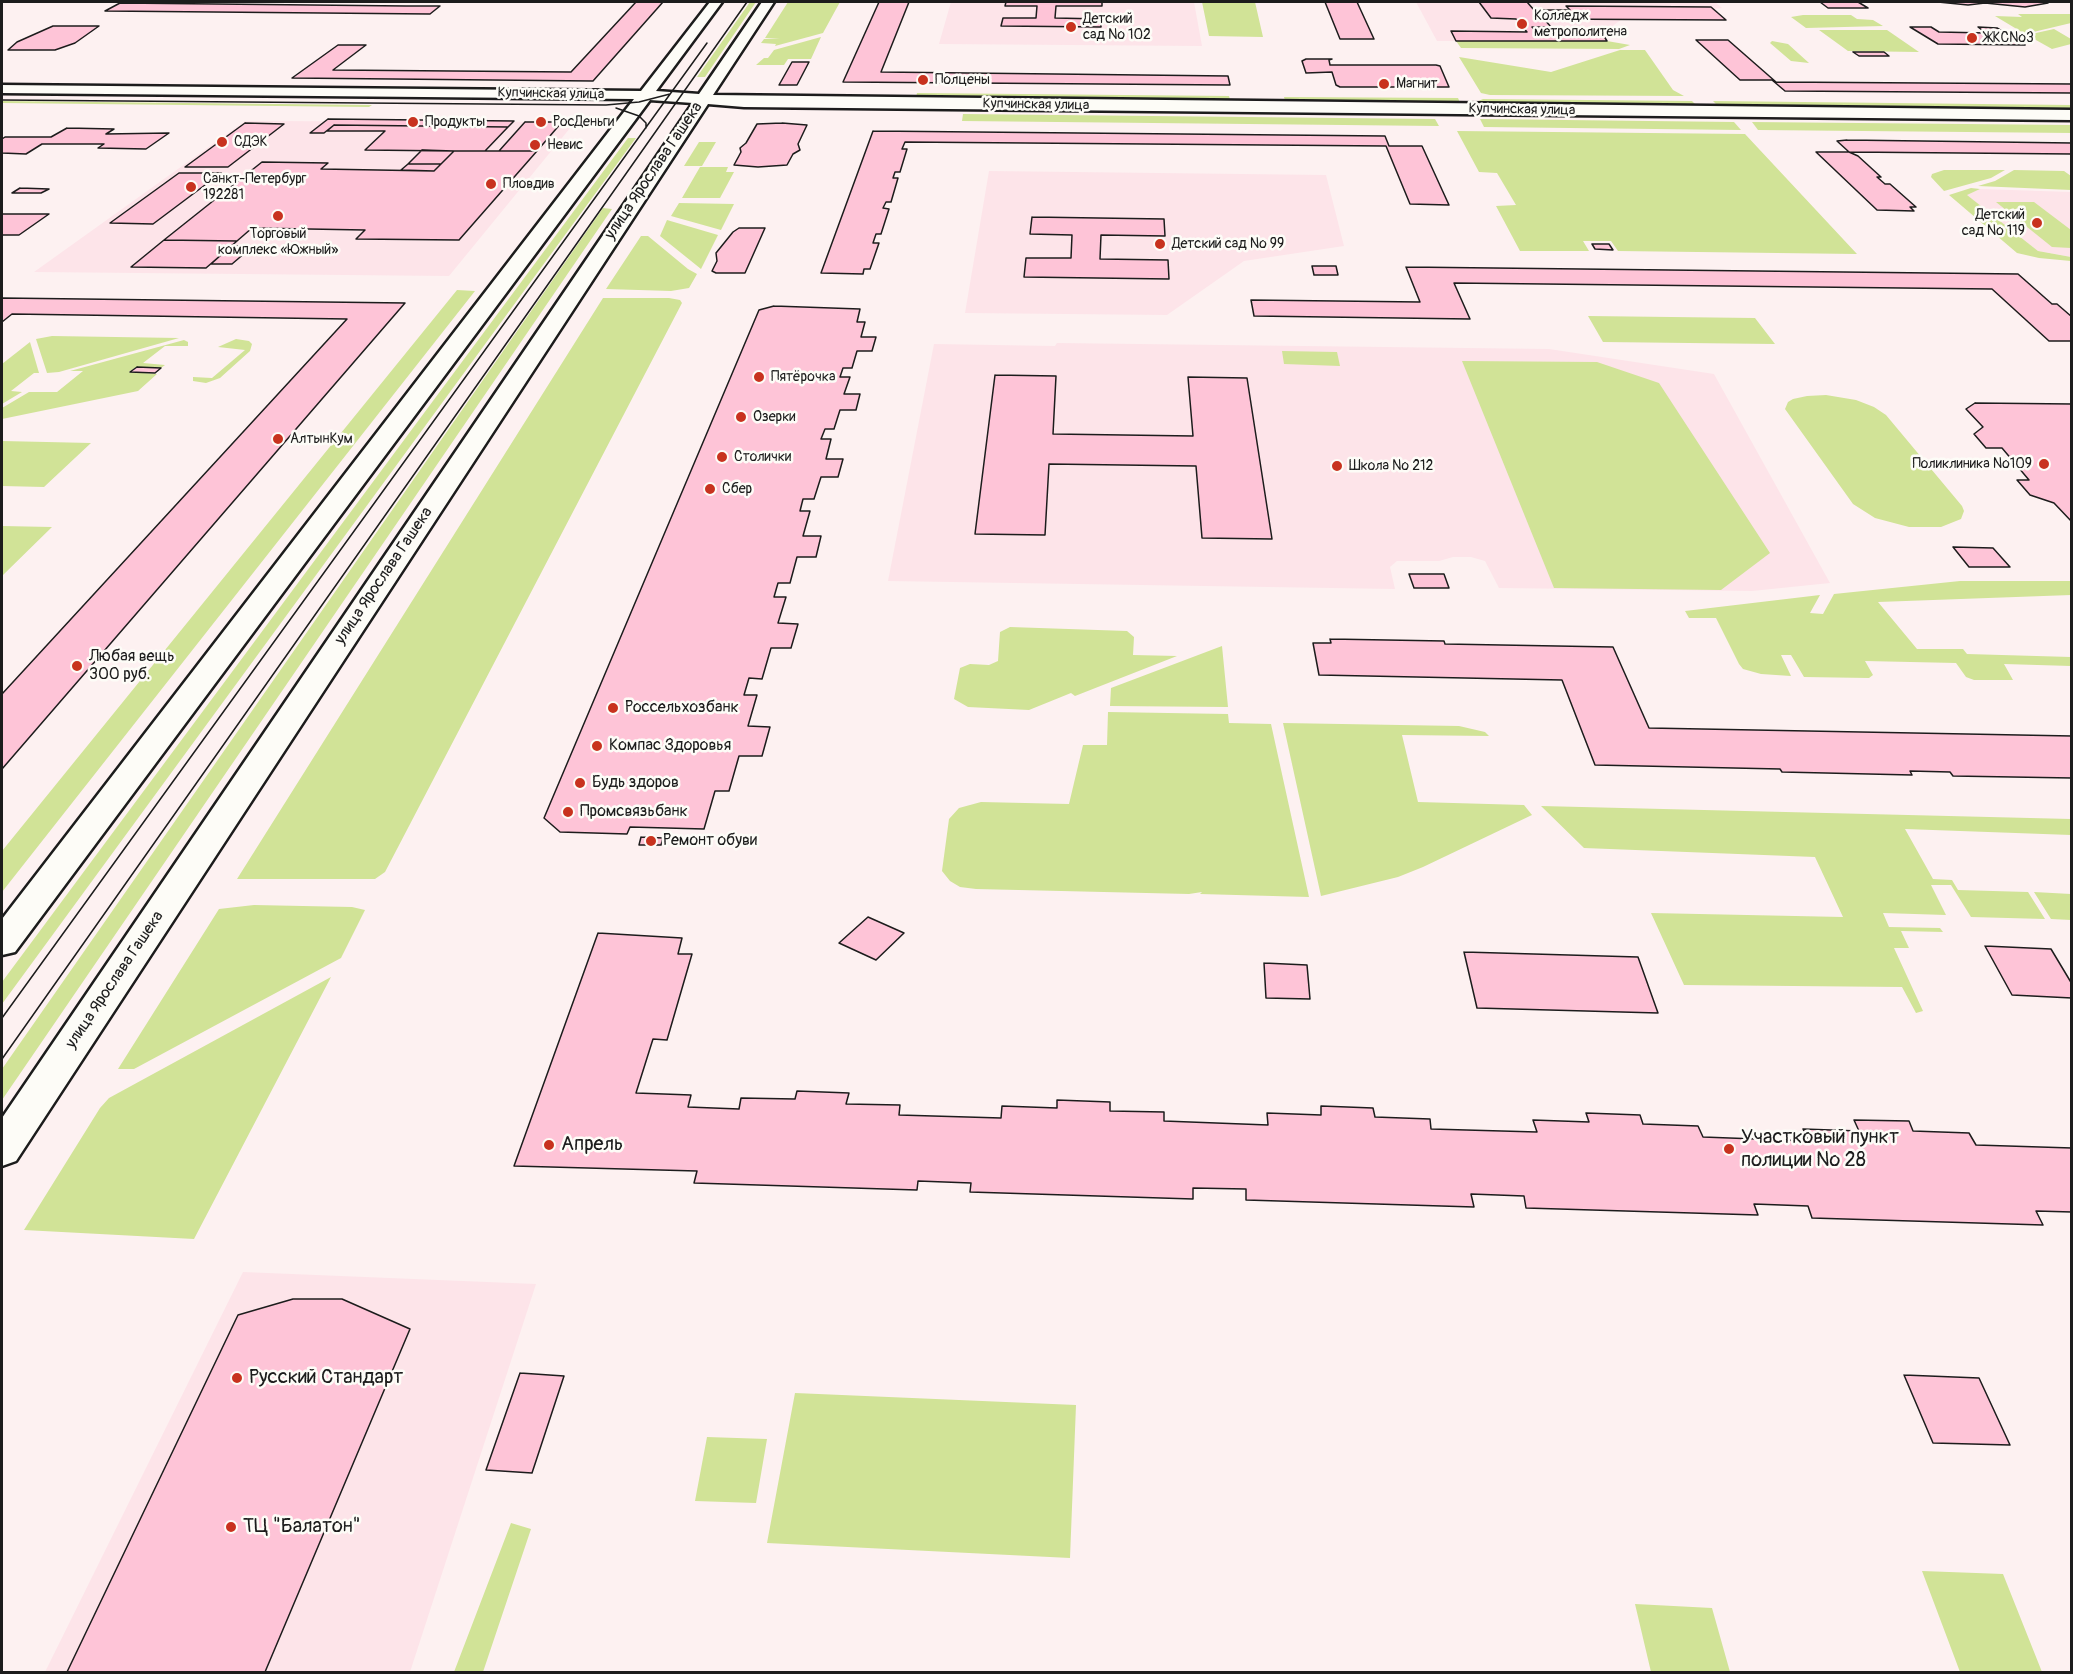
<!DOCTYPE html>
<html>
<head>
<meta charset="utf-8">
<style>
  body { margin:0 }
  #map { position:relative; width:2073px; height:1674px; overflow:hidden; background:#fdf1f1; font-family:Pangolin,sans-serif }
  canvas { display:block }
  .frame { position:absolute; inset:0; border:3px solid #1c1c1c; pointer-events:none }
</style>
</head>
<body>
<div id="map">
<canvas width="2073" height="1674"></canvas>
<div class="frame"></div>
</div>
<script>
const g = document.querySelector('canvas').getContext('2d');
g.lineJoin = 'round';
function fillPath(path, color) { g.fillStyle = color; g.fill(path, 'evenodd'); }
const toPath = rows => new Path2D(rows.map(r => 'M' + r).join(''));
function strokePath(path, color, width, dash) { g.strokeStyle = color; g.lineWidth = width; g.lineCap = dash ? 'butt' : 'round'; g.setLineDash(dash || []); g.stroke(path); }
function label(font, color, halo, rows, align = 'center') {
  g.font = font + ' Pangolin,sans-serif'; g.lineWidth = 5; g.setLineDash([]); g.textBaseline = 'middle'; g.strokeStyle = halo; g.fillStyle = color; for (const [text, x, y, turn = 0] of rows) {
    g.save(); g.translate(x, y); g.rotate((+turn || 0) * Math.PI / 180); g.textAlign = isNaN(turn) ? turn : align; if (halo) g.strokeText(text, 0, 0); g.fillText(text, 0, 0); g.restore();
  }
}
fillPath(toPath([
  [951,2,1194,2,1202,46,939,44],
  [1416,2,1715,2,1722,8,1714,9,1726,20,1622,19,1603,33,1607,41,1437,41],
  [245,121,575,122,449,276,34,272],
  [989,171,1326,175,1344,246,1244,261,1167,315,965,313],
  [1980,189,2071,192,2071,257,2038,251,1966,195],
  [1057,343,1549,349,1714,374,1830,583,1752,591,1499,588,1485,561,1471,557,1453,557,1439,561,1397,561,1390,567,1395,589,888,581,934,344,1055,346],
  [243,1272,536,1284,410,1672,45,1672]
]), '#fde4e9');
fillPath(toPath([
  [750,2,756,2,705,77,697,77],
  [788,2,840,2,823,33,775,46,776,44,761,43,764,39,780,39,765,38],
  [1202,2,1255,2,1263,37,1209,36],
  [2018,14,2071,14,2071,23,2025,34,1995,16,2022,17],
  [1803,15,1851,15,1857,19,1873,20,1883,26,1806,28,1791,17],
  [2054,29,2071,39,2071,44,2052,49,2027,35],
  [1819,30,1887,30,1919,52,1848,51],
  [821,37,811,59,788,59,784,65,756,65,764,58,768,58,774,50],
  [1456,41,1607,41,1630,45,1619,49,1461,48],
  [1772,41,1788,44,1809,63,1791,61,1770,43],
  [1620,50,1645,50,1673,90,1684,96,1490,95,1481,93,1459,57,1551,72],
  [2,92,382,96,379,98,2,95],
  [917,93,1229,96,1231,103,915,101],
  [1284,97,1458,98,1461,105,1286,104],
  [1483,99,1692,101,1699,108,1474,103],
  [2,101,372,105,369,107,2,103],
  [1713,101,2071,105,2072,112,1720,108],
  [963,114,1435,119,1439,126,962,121],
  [1480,119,1734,122,1741,130,1484,127],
  [1752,122,2071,125,2072,133,1758,130],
  [1457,131,1745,134,1857,254,1618,251,1611,241,1583,241,1589,251,1520,251,1496,206,1516,205,1497,173,1479,172],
  [628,138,636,138,2,1004,2,982],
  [699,142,716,142,702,166,684,166],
  [700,167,728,167,726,172,734,172,720,198,682,198],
  [1944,170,2005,170,1991,178,1944,191,1931,177,1932,174],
  [2014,170,2064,171,2071,176,2071,190,1978,186,1995,181],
  [1971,188,1980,189,1967,195,2038,251,2071,257,2071,261,2039,258,2017,253,1949,195],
  [1996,202,2034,202,2071,230,2071,248,2052,247],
  [679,203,734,204,721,230,671,216],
  [603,208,612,209,2,1100,2,1069],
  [667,220,718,235,701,269,660,236],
  [641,236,648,236,688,269,697,274,689,288,671,291,606,289],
  [457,290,475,291,2,892,2,851],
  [603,298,669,298,680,300,682,303,385,872,375,879,237,879],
  [1588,316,1755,318,1775,344,1603,342],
  [52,336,179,338,59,372,47,373,36,339],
  [236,339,249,341,252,344,250,351,220,378,206,383,193,381,193,377,212,378,245,350,218,347],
  [184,340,188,342,188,346,165,346,143,363,165,365,161,368,136,367,129,372,157,374,138,391,2,419,2,408,29,392,57,392,83,371,70,371],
  [30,342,39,373,34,373,11,391,22,392,2,404,2,364],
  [1282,351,1337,352,1340,366,1284,364],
  [1462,361,1597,362,1659,383,1770,553,1721,590,1554,588],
  [1826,395,1856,400,1874,407,1886,415,1962,506,1964,511,1961,519,1941,527,1909,527,1875,518,1853,504,1785,409,1788,402,1793,399,1807,396],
  [2,441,91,443,44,487,2,486],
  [2,526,52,527,2,576],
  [1960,581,2071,581,2071,595,1878,602,1917,649,1963,649,1967,654,2071,657,2071,666,2004,664,2013,680,1974,680,1966,677,1956,663,1865,661,1873,675,1869,678,1804,677,1791,655,1781,655,1791,676,1761,674,1743,669,1739,664,1716,618,1689,618,1685,611,1820,595,1810,613,1823,614,1834,594],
  [1010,627,1127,631,1134,637,1133,655,1177,656,1075,696,1071,693,1029,710,968,707,954,699,960,668,970,664,989,665,998,661,1000,632],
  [1222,646,1228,707,1110,706,1111,688],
  [1108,712,1228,714,1229,723,1271,724,1309,897,1200,894,1202,892,1189,894,976,889,960,887,950,881,942,871,949,819,959,808,981,802,1069,804,1083,745,1107,745],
  [1283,723,1459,726,1485,732,1489,736,1402,735,1418,802,1524,805,1532,815,1423,867,1398,877,1321,896],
  [1541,806,2071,819,2071,835,1905,829,1933,879,1952,880,1958,890,2028,892,2045,919,1971,917,1951,885,1931,885,1946,915,1883,913,1889,927,1940,928,1943,932,1901,931,1909,948,1894,948,1923,1011,1916,1013,1902,987,1684,985,1651,913,1843,917,1815,857,1584,848],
  [2034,892,2071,894,2071,920,2051,919],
  [254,905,352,907,365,910,341,958,134,1069,118,1069,219,909],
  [331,977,194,1239,24,1230,100,1108,109,1098],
  [795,1393,1076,1405,1070,1558,767,1543],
  [707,1437,767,1439,756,1503,695,1501],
  [511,1523,531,1529,483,1672,454,1672],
  [1922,1571,2003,1574,2042,1672,1960,1672],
  [1635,1604,1712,1608,1730,1672,1651,1672]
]), '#d1e397');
const building = toPath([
  [636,2,663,2,593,81,292,78,338,45,366,45,333,70,571,72,636,2],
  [879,2,909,2,881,72,1228,76,1230,85,843,82,879,2],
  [1006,2,1102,2,1102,6,1056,6,1055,18,1101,19,1101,27,1001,26,1003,18,1036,18,1037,6,1005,6,1006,2],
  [1325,2,1357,2,1374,39,1340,39,1325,2],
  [1479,2,1527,2,1534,10,1570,10,1566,6,1711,7,1726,20,1544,19,1551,27,1532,27,1536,32,1602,33,1607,41,1456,41,1451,31,1527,32,1516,19,1491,18,1479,2],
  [1820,2,1858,2,1868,8,1828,8,1820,2],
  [1938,2,2047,2,2048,3,2025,7,1985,3,1968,5,1938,2],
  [120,3,406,6,440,6,430,14,105,11,120,3],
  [53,26,99,26,75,43,55,50,8,50,17,42,53,26],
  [1910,27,1931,27,1939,32,1986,33,1978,27,1997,28,2025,45,1938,44,1910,27],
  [1696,40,1728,40,1776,82,2072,84,2072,93,1785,91,1772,80,1740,80,1696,40],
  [1853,52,1884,52,1889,56,1859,56,1853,52],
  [1306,59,1332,59,1329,60,1330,65,1436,65,1440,66,1449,87,1340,87,1336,85,1332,72,1306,73,1302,61,1306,59],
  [792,62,809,62,797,85,779,85,792,62],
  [328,119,514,121,508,127,334,125,324,133,310,133,328,119],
  [525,122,562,122,537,151,499,151,525,122],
  [245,123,284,124,228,167,185,167,245,123],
  [782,123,807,125,798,144,800,150,793,154,787,165,758,167,734,165,741,152,740,148,746,143,757,124,782,123],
  [334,125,508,127,485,151,454,151,365,150,385,131,327,131,334,125],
  [67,128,114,129,106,134,169,133,146,149,98,148,104,144,42,144,26,154,2,153,2,139,5,137,51,137,67,128],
  [873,131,1385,136,1389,146,1422,146,1449,205,1410,204,1386,146,905,142,902,149,907,149,900,172,895,172,893,178,898,178,891,202,886,202,883,208,889,209,881,234,876,234,873,243,879,243,870,269,864,269,863,274,821,273,873,131],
  [1847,140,2072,143,2072,154,1849,152,1858,156,1881,177,1877,177,1885,184,1890,184,1916,207,1910,207,1914,211,1877,210,1816,152,1849,152,1837,141,1847,140],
  [422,150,454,151,441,164,408,164,422,150],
  [454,151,537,151,459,240,356,239,365,230,252,228,237,241,164,240,262,162,328,163,321,169,434,171,454,151],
  [408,164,441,164,434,171,401,170,408,164],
  [179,173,221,173,153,224,110,223,179,173],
  [20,188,49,189,41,193,12,193,20,188],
  [2,214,49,214,19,235,2,235,2,214],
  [1032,217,1164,219,1165,236,1101,235,1100,259,1168,260,1169,279,1024,277,1026,258,1071,258,1072,235,1030,234,1032,217],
  [739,228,765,228,745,273,716,273,712,271,717,261,716,253,733,232,739,228],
  [164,240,237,241,206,268,131,267,164,240],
  [1592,244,1609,244,1613,250,1595,249,1592,244],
  [231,246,253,246,232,264,211,264,231,246],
  [1312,266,1336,266,1338,275,1314,275,1312,266],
  [1406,267,2018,274,2052,304,2057,304,2072,317,2072,341,2049,341,1992,289,1454,283,1470,319,1254,316,1251,300,1420,302,1406,267],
  [2,298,405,303,2,769,2,694,347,319,12,314,2,322,2,298],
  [774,306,860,309,857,322,865,322,861,337,876,337,872,351,857,351,852,368,843,368,840,377,850,377,844,394,860,394,856,410,840,410,834,429,825,429,821,439,831,439,826,459,843,459,838,477,821,477,814,499,803,499,800,511,810,511,803,536,821,536,816,557,797,557,790,583,778,583,774,597,786,597,778,623,798,624,791,648,771,648,762,679,749,678,744,695,757,695,748,726,770,727,762,756,739,756,729,791,715,791,704,829,630,827,627,834,560,832,544,818,759,310,774,306],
  [137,367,161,368,155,373,130,372,137,367],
  [995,375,1056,376,1053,434,1193,436,1188,377,1247,378,1272,539,1202,538,1196,466,1049,464,1045,535,975,534,995,375],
  [1975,403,2072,404,2072,522,2054,503,2030,495,2017,480,2029,480,2002,448,1986,448,1974,434,1983,427,1966,409,1975,403],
  [1953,547,1993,548,2010,567,1969,567,1953,547],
  [1409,574,1444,574,1449,588,1414,588,1409,574],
  [1330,639,1444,641,1445,644,1613,647,1649,728,2072,736,2072,778,1953,776,1950,772,1910,771,1912,775,1782,772,1780,769,1595,765,1562,680,1319,675,1313,643,1331,643,1330,639],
  [641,837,663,838,661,845,639,845,641,837],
  [868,917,904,933,876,960,839,943,868,917],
  [598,933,682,938,678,954,692,954,667,1040,653,1039,636,1093,691,1095,688,1107,739,1109,741,1098,795,1099,797,1091,849,1093,846,1104,900,1105,899,1115,1001,1118,1002,1106,1057,1108,1057,1100,1110,1102,1110,1111,1164,1112,1164,1121,1268,1125,1267,1113,1321,1115,1321,1106,1373,1108,1375,1117,1430,1119,1431,1129,1537,1132,1533,1120,1589,1122,1586,1113,1640,1115,1643,1124,1698,1126,1703,1137,1809,1141,1803,1129,1859,1131,1854,1120,1909,1121,1913,1131,1969,1133,1976,1145,2072,1148,2072,1212,2036,1211,2043,1225,1812,1218,1808,1206,1754,1204,1758,1215,1526,1208,1524,1196,1471,1194,1474,1207,1246,1200,1246,1189,1193,1188,1193,1199,970,1192,971,1183,918,1181,917,1190,694,1183,697,1171,514,1166,598,933],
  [1985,946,2051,949,2072,984,2072,998,2012,995,1985,946],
  [1464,952,1638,957,1658,1013,1477,1008,1464,952],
  [1264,963,1307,965,1310,999,1266,998,1264,963],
  [293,1299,342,1299,410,1329,265,1672,67,1672,238,1315,293,1299],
  [520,1373,564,1376,532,1473,486,1470,520,1373],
  [1904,1375,1979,1378,2010,1445,1933,1443,1904,1375]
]);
fillPath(building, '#fec4d7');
strokePath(building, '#1c1c1c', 1.5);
const minor = toPath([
  [710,2,722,2,656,91,699,94,762,2,774,2,713,95,2072,110,2072,120,744,107,708,104,16,1161,2,1166,2,1118,693,103,650,100,15,952,2,955,2,919,634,99,2,93,2,85,641,91,710,2]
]);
strokePath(minor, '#1c1c1c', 5);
fillPath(minor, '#fdfcf7');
strokePath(toPath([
  [2,100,606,105,639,102,670,94],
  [616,108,639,116,646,123,646,128],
  [2,1018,707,43],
  [2,1059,747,2]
]), '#1c1c1c', 1.5);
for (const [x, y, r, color] of [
  [1522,24,6,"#c8321e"],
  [1071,27,6,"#c8321e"],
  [1972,38,6,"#c8321e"],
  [923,80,6,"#c8321e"],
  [1384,84,6,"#c8321e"],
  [413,122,6,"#c8321e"],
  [541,122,6,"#c8321e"],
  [222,142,6,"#c8321e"],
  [535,145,6,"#c8321e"],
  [491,184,6,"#c8321e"],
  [191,187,6,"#c8321e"],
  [278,216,6,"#c8321e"],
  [2037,223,6,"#c8321e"],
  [1160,244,6,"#c8321e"],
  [759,377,6,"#c8321e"],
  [741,417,6,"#c8321e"],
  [278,439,6,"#c8321e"],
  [722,457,6,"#c8321e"],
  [2044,464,6,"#c8321e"],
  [1337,466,6,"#c8321e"],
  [710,489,6,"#c8321e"],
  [77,666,6,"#c8321e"],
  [613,708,6,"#c8321e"],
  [597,746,6,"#c8321e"],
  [580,783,6,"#c8321e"],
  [568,812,6,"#c8321e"],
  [651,841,6,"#c8321e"],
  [549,1145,6,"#c8321e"],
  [1729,1149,6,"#c8321e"],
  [237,1378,6,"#c8321e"],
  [231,1527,6,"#c8321e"]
]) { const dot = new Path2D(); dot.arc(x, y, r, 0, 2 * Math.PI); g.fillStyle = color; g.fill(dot); strokePath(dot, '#fdfcf7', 2); }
label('14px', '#1c1c1c', '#fdfcf7', [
  ["Колледж",1534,16],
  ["метрополитена",1534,32],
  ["Детский",1083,19],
  ["сад № 102",1083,35],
  ["ЖКС№3",1984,38],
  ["Полцены",935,80],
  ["Магнит",1396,84],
  ["Продукты",425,122],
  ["РосДеньги",553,122],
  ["СДЭК",234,142],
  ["Невис",547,145],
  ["Санкт-Петербург",203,179],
  ["192281",203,195],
  ["Пловдив",503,184],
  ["Детский",2025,215,"right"],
  ["сад № 119",2025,231,"right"],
  ["Торговый",278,234,"center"],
  ["комплекс «Южный»",278,250,"center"],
  ["Детский сад № 99",1172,244],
  ["Пятёрочка",771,377],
  ["Озерки",753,417],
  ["АлтынКум",290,439],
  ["Столички",734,457],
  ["Поликлиника №109",2032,464,"right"],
  ["Школа № 212",1349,466],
  ["Сбер",722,489]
], 'left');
label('14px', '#1c1c1c', '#fdfcf7', [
  ["Купчинская улица",551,94,1],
  ["Купчинская улица",1036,105,1],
  ["Купчинская улица",1522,110,1]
]);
label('16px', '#1c1c1c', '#fdfcf7', [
  ["улица Ярослава Гашека",654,171,-56],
  ["улица Ярослава Гашека",384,576,-56],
  ["улица Ярослава Гашека",115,980,-56]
]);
label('16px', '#1c1c1c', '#fdfcf7', [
  ["Любая вещь",89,657],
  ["300 руб.",89,675],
  ["Россельхозбанк",625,708],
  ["Компас Здоровья",609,746],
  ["Будь здоров",592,783],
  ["Промсвязьбанк",580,812],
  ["Ремонт обуви",663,841]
], 'left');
label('20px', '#1c1c1c', '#fdfcf7', [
  ["Участковый пункт",1741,1138],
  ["полиции № 28",1741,1161],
  ["Апрель",561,1145],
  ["Русский Стандарт",249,1378],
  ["ТЦ \"Балатон\"",243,1527]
], 'left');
</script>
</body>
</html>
